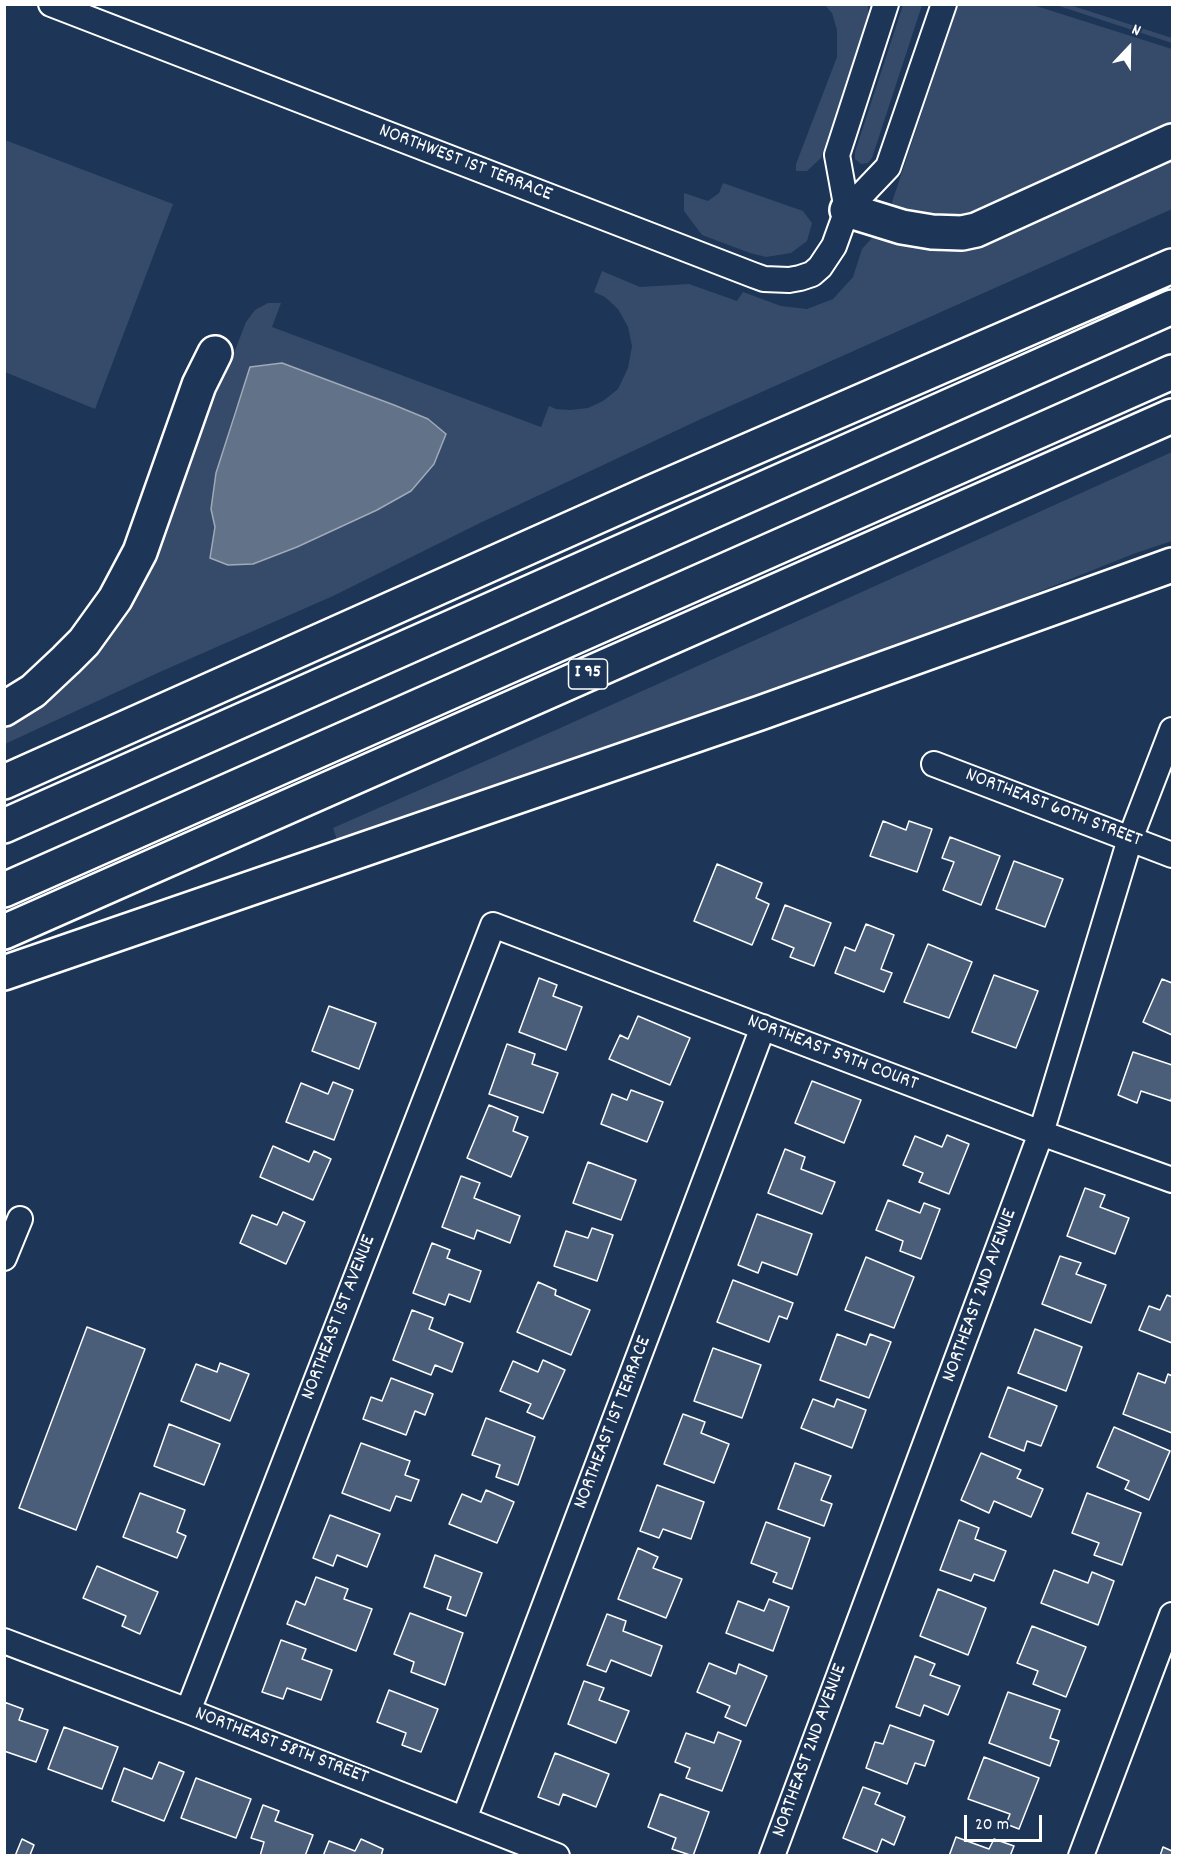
<!DOCTYPE html>
<html>
<head>
<meta charset="utf-8">
<style>
  body { margin:0 }
  #map { position:relative; width:1177px; height:1860px; overflow:hidden; background:#1d3557; font-family:Dekko,sans-serif }
  canvas { display:block }
  .frame { position:absolute; inset:0; border:6px solid #fff; pointer-events:none }
  .north { position:absolute; left:1099px; top:18px; width:60px; height:60px; -webkit-text-stroke:4px #1d3557; paint-order:stroke; rotate:22deg; font-size:16px; font-weight:700; line-height:24px; text-align:center; color:#fff }
  .north::after { content:''; display:block; margin:auto; width:21px; height:27px; background:#fff; clip-path:polygon(50% 0,100% 100%,50% 72%,0 100%) }
  .scale { position:absolute; left:964px; top:1815px; width:78px; height:27px; box-sizing:border-box; border:3px solid #fff; border-top:0; padding-left:8px; font-size:18px; line-height:21px; white-space:nowrap; color:#fff; -webkit-text-stroke:4px #1d3557; paint-order:stroke }
</style>
</head>
<body>
<div id="map">
<canvas width="1177" height="1860"></canvas>
<div class="frame"></div>
<div class="north">N</div>
<div class="scale">20 m</div>
</div>
<script>
const g = document.querySelector('canvas').getContext('2d');
g.lineJoin = 'round';
function fillPath(path, color) { g.fillStyle = color; g.fill(path, 'evenodd'); }
const toPath = rows => new Path2D(rows.map(r => 'M' + r).join(''));
function strokePath(path, color, width, dash) { g.strokeStyle = color; g.lineWidth = width; g.lineCap = dash ? 'butt' : 'round'; g.setLineDash(dash || []); g.stroke(path); }
function label(font, color, halo, rows, align = 'center') {
  g.font = font + ' Dekko,sans-serif'; g.lineWidth = 5; g.setLineDash([]); g.textBaseline = 'middle'; g.strokeStyle = halo; g.fillStyle = color; for (const [text, x, y, turn = 0] of rows) {
    g.save(); g.translate(x, y); g.rotate((+turn || 0) * Math.PI / 180); g.textAlign = isNaN(turn) ? turn : align; if (halo) g.strokeText(text, 0, 0); g.fillText(text, 0, 0); g.restore();
  }
}
fillPath(toPath([
  [825,5,868,5,868,16,821,158,807,171,796,171,796,164,837,57,837,30,832,13],
  [903,5,922,5,872,158,868,163,861,164,855,159,855,152],
  [958,5,1033,5,1172,49,1172,124,1015,197,968,216,940,220,896,211,892,202],
  [1056,5,1070,5,1172,38,1172,43],
  [5,140,173,204,95,409,5,372],
  [1172,161,1172,209,701,419,482,522,333,596,162,671,5,744,4,724,59,685,206,399,225,376,246,322,255,310,268,303,281,303,272,327,541,427,549,406,556,409,570,410,588,408,603,401,618,389,628,368,632,346,628,327,618,309,605,297,594,292,602,271,640,287,689,284,737,301,743,292,781,306,807,309,833,299,853,277,862,249,872,238,889,237,943,252,968,250],
  [282,363,394,405,428,419,446,434,377,510,297,547,253,564,210,558,215,527,211,509,216,473,234,413,250,367],
  [723,183,803,211,812,223,807,241,791,253,766,257,750,253,702,235,684,211,684,193,708,201,719,193],
  [1172,452,1172,541,1133,554,891,651,338,843,333,828,558,729]
]), '#364b69');
const water = toPath([
  [282,363,394,405,428,419,446,434,434,464,411,491,377,510,297,547,253,564,228,565,210,558,215,527,211,509,216,473,250,367,282,363]
]);
fillPath(water, '#617289');
strokePath(water, '#a0aab8', 1.5);
const building = toPath([
  [883,821,906,830,909,821,932,829,917,872,870,856,883,821],
  [950,837,1000,856,981,905,943,890,954,862,942,858,950,837],
  [1014,861,1063,879,1045,927,996,909,1014,861],
  [717,864,762,883,756,898,769,904,752,945,694,921,717,864],
  [785,905,831,923,814,966,790,957,794,948,772,939,785,905],
  [866,924,894,935,881,969,892,973,884,992,835,973,845,947,855,951,866,924],
  [928,944,972,962,949,1018,904,1002,928,944],
  [994,975,1038,991,1016,1048,972,1032,994,975],
  [539,978,557,985,553,996,582,1007,566,1050,519,1032,539,978],
  [1162,979,1172,983,1172,1035,1143,1022,1162,979],
  [329,1006,376,1023,359,1069,312,1051,329,1006],
  [638,1016,690,1038,670,1085,609,1059,620,1035,628,1039,638,1016],
  [507,1044,535,1054,532,1064,558,1073,543,1113,489,1094,507,1044],
  [1133,1052,1172,1065,1172,1096,1171,1101,1141,1091,1137,1103,1118,1095,1133,1052],
  [812,1081,861,1100,844,1143,795,1123,812,1081],
  [333,1082,353,1090,334,1140,286,1122,301,1083,328,1094,333,1082],
  [631,1090,663,1102,647,1142,601,1124,612,1094,627,1100,631,1090],
  [489,1105,518,1117,513,1131,528,1137,511,1177,467,1158,489,1105],
  [947,1135,969,1144,949,1194,919,1182,923,1173,903,1165,915,1136,942,1147,947,1135],
  [273,1146,309,1162,314,1151,331,1159,313,1200,260,1177,273,1146],
  [785,1149,805,1157,801,1169,835,1182,822,1214,768,1193,785,1149],
  [588,1162,636,1180,621,1220,573,1203,588,1162],
  [461,1176,480,1183,474,1198,520,1216,510,1243,477,1230,474,1239,442,1227,461,1176],
  [1085,1188,1105,1195,1100,1207,1129,1218,1115,1254,1067,1236,1085,1188],
  [888,1200,920,1213,924,1203,940,1209,921,1259,900,1251,903,1241,876,1230,888,1200],
  [283,1212,305,1222,286,1264,240,1243,252,1215,277,1225,283,1212],
  [757,1214,812,1234,797,1275,762,1262,758,1273,738,1265,757,1214],
  [592,1228,613,1235,597,1281,554,1266,566,1231,588,1238,592,1228],
  [432,1243,450,1250,447,1258,481,1271,470,1302,449,1294,445,1305,413,1293,432,1243],
  [1060,1256,1081,1263,1076,1274,1106,1285,1091,1323,1042,1304,1060,1256],
  [866,1257,914,1277,894,1328,845,1310,866,1257],
  [733,1280,793,1303,787,1319,779,1316,769,1342,717,1322,733,1280],
  [538,1282,556,1290,555,1295,590,1310,571,1355,517,1332,538,1282],
  [1167,1295,1172,1297,1172,1343,1139,1330,1149,1306,1160,1310,1167,1295],
  [412,1310,433,1318,429,1329,463,1343,452,1372,435,1365,431,1375,393,1360,412,1310],
  [87,1327,145,1349,76,1530,19,1508,87,1327],
  [1035,1329,1082,1347,1066,1391,1018,1373,1035,1329],
  [837,1334,866,1345,870,1334,891,1342,869,1398,820,1380,837,1334],
  [713,1348,761,1365,742,1418,694,1401,713,1348],
  [543,1360,565,1370,543,1419,527,1412,531,1404,500,1391,513,1361,538,1372,543,1360],
  [220,1363,249,1374,230,1421,181,1401,196,1364,217,1372,220,1363],
  [1138,1373,1165,1383,1168,1374,1172,1376,1172,1433,1123,1414,1138,1373],
  [391,1378,433,1394,425,1415,415,1411,406,1435,363,1419,371,1397,382,1401,391,1378],
  [1008,1387,1057,1406,1041,1446,1027,1441,1024,1451,989,1437,1008,1387],
  [813,1399,834,1407,837,1399,866,1410,852,1448,801,1428,813,1399],
  [683,1414,705,1422,701,1433,729,1444,714,1483,664,1464,683,1414],
  [486,1418,535,1437,518,1485,496,1477,500,1465,472,1455,486,1418],
  [169,1424,220,1444,204,1485,154,1466,169,1424],
  [1114,1427,1170,1451,1149,1500,1125,1489,1129,1481,1097,1467,1114,1427],
  [361,1443,410,1461,405,1475,419,1480,411,1501,396,1496,390,1511,342,1493,361,1443],
  [981,1453,1021,1470,1017,1478,1043,1489,1031,1517,994,1501,989,1513,961,1500,981,1453],
  [795,1463,831,1476,821,1500,832,1504,824,1526,778,1509,795,1463],
  [657,1485,704,1502,691,1539,663,1529,659,1538,640,1531,657,1485],
  [486,1490,514,1502,497,1543,449,1524,462,1494,481,1502,486,1490],
  [140,1493,185,1510,177,1532,186,1536,177,1558,123,1537,140,1493],
  [1087,1493,1141,1513,1122,1565,1094,1555,1099,1543,1072,1533,1087,1493],
  [330,1515,380,1534,367,1567,337,1555,333,1566,313,1558,330,1515],
  [959,1520,979,1528,975,1539,1006,1551,994,1581,974,1574,971,1581,940,1570,959,1520],
  [766,1522,810,1538,792,1589,773,1582,777,1573,751,1563,766,1522],
  [638,1548,658,1557,653,1568,682,1579,666,1618,618,1599,638,1548],
  [435,1555,482,1573,466,1616,447,1609,451,1597,424,1587,435,1555],
  [97,1566,158,1592,140,1634,122,1626,126,1616,83,1598,97,1566],
  [1054,1570,1088,1583,1092,1572,1114,1581,1098,1625,1041,1603,1054,1570],
  [316,1577,348,1589,344,1599,372,1609,356,1651,287,1624,296,1601,305,1605,316,1577],
  [938,1589,986,1608,968,1655,920,1636,938,1589],
  [769,1599,789,1607,773,1651,726,1633,738,1601,764,1611,769,1599],
  [410,1613,463,1633,445,1685,411,1672,414,1662,394,1654,410,1613],
  [607,1614,626,1621,623,1631,662,1646,651,1676,611,1660,606,1672,587,1665,607,1614],
  [1032,1626,1086,1647,1066,1697,1033,1684,1038,1671,1017,1663,1032,1626],
  [281,1640,306,1649,302,1659,332,1670,321,1700,287,1688,283,1699,262,1692,281,1640],
  [915,1656,935,1664,930,1675,960,1686,948,1715,924,1705,920,1716,896,1707,915,1656],
  [709,1663,736,1674,739,1664,767,1676,746,1726,725,1717,730,1706,697,1692,709,1663],
  [584,1681,604,1688,599,1700,629,1711,616,1743,568,1724,584,1681],
  [389,1690,438,1709,421,1752,402,1745,406,1733,377,1722,389,1690],
  [1008,1692,1060,1710,1050,1738,1059,1741,1050,1766,989,1743,1008,1692],
  [4,1702,23,1709,19,1720,48,1730,36,1762,4,1751,4,1702],
  [890,1725,934,1741,925,1766,915,1763,907,1784,866,1768,875,1742,883,1744,890,1725],
  [64,1727,118,1747,102,1789,48,1769,64,1727],
  [718,1732,741,1741,722,1791,686,1778,690,1768,675,1762,686,1733,714,1743,718,1732],
  [555,1753,609,1774,596,1807,563,1794,559,1805,538,1797,555,1753],
  [984,1757,1039,1778,1019,1829,1006,1824,1010,1814,968,1799,984,1757],
  [159,1762,184,1772,164,1821,112,1801,124,1768,152,1779,159,1762],
  [196,1778,251,1799,236,1838,181,1818,196,1778],
  [863,1787,880,1793,875,1804,905,1817,894,1845,882,1839,877,1852,843,1838,863,1787],
  [660,1794,709,1812,693,1856,672,1849,676,1838,648,1827,660,1794],
  [263,1805,279,1811,275,1821,313,1835,305,1856,260,1856,264,1842,251,1838,263,1805],
  [956,1837,989,1849,994,1839,1014,1846,1010,1856,949,1856,956,1837],
  [22,1839,34,1845,30,1855,31,1856,15,1856,22,1839],
  [361,1839,383,1849,381,1856,323,1856,329,1841,355,1851,361,1839],
  [1163,1847,1172,1851,1172,1856,1160,1856,1163,1847]
]);
fillPath(building, '#4a5d79');
strokePath(building, '#fff', 1.5);
const street = toPath([
  [51,4,753,275,764,279,789,280,800,278,812,274,820,267,834,246,847,210,888,167,944,4],
  [847,210,837,155,886,4],
  [934,764,1172,855],
  [4,1258,20,1219],
  [4,1641,188,1711,557,1856],
  [188,1711,493,925,1041,1133,1172,1180],
  [464,1819,763,1027],
  [772,1856,1041,1133,1130,839,1172,730],
  [1081,1856,1172,1615]
]);
const highway = toPath([
  [847,210,902,227,932,232,962,233,976,230,1172,141],
  [4,709,33,691,66,660,84,642,115,599,140,552,199,385,215,353],
  [4,782,650,493,1172,266],
  [4,826,1172,307],
  [4,890,1172,372],
  [4,932,1172,416],
  [4,973,760,713,1172,565]
]);
strokePath(street, '#fff', 28);
strokePath(highway, '#fff', 38);
strokePath(street, '#1d3557', 24);
strokePath(highway, '#1d3557', 33);
for (const [x, y, w] of [
  [588,674,39]
]) { const box = new Path2D(); box.roundRect(x - w / 2, y - 15, w, 30, 4.5); g.fillStyle = '#1d3557'; g.fill(box); strokePath(box, '#fff', 1.5); }
label('bold 18px', '#fff', null, [
  ["I 95",588,674]
]);
label('20px', '#fff', '#1d3557', [
  ["NORTHWEST 1ST TERRACE",465,164,21],
  ["NORTHEAST 60TH STREET",1053,809,21],
  ["NORTHEAST 59TH COURT",832,1054,21],
  ["NORTHEAST 2ND AVENUE",981,1296,-70],
  ["NORTHEAST 1ST AVENUE",340,1318,-69],
  ["NORTHEAST 1ST TERRACE",614,1423,-69],
  ["NORTHEAST 58TH STREET",281,1747,21],
  ["NORTHEAST 2ND AVENUE",811,1751,-70]
]);
</script>
</body>
</html>
